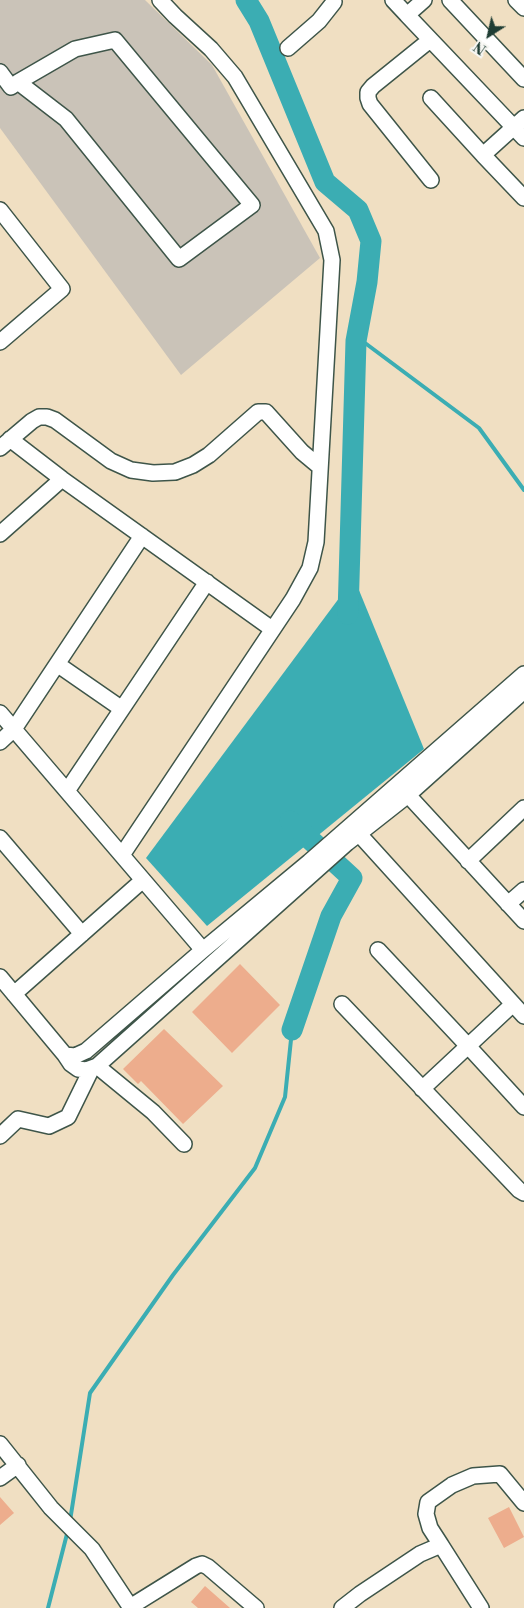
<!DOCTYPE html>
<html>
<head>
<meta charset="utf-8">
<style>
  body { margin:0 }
  #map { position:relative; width:524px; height:1608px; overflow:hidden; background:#f0dfc2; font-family:"Libre Bodoni",serif }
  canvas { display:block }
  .north { position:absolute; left:464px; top:10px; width:50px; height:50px; -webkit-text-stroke:4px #f6f6f2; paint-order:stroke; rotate:215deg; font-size:14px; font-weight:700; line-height:20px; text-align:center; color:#1f3d34 }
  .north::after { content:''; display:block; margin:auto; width:18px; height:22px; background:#1f3d34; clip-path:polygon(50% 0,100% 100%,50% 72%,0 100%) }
</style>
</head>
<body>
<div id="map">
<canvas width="524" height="1608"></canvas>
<div class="north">N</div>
</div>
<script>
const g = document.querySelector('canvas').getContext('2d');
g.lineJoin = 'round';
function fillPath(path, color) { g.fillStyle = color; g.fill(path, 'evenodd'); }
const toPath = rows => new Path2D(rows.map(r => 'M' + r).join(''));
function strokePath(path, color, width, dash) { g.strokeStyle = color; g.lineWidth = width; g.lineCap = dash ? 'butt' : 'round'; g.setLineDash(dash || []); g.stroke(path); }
fillPath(toPath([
  [0,0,145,0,212,65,320,258,181,375,0,128]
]), '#cac3b8');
fillPath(toPath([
  [354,578,424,749,207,926,146,858]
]), '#3badb3');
strokePath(toPath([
  [357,337,479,428,524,490],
  [70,1521,90,1393,173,1275,255,1168,285,1097,292,1030],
  [48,1608,68,1530]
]), '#3badb3', 4);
strokePath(toPath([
  [246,0,259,21,325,182,358,210,371,241,367,282,356,341,348,614],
  [290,821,352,878,331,916,292,1030]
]), '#3badb3', 21);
fillPath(toPath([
  [240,964,280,1005,232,1053,192,1012],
  [164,1029,223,1086,183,1124,141,1081,138,1084,123,1069],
  [0,1497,14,1513,0,1525],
  [509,1507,524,1537,504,1548,488,1518],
  [205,1586,230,1608,198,1608,191,1602]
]), '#edad8d');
const minor = toPath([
  [393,0,407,15],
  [424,0,407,15,524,138],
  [450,0,524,79],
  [516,0,524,8],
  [430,40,373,86,368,92,368,98,370,104,431,180],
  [288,48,319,21,334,2],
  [0,72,11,87,18,82,75,49,115,40,252,205,179,259,66,119,18,82],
  [431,98,483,155],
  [524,118,483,155,524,198],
  [0,210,62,289,0,342],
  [10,439,62,479,272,629],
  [0,448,32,421,39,417,47,417,55,420,111,461,131,470,153,473,175,472,193,465,209,455,258,412,266,412,302,452,320,467],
  [0,534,62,479],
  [57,664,122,709],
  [0,713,203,950],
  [0,742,14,729,142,536],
  [67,791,207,582],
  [408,795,524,921],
  [359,834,524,1016],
  [0,838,82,934],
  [122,855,293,599,310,568,316,542,332,260,326,231,235,77,211,49,175,16,160,0],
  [468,861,524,808],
  [508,904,524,890],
  [378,950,468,1046,422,1089],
  [0,977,65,1055,71,1064,78,1069,86,1070,97,1066,347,843,408,795,524,691],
  [14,994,143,880],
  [342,1004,519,1190,524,1193],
  [513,1004,468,1046,524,1107],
  [65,1055,75,1056,86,1051,203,950,309,862,524,674],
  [97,1066,153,1112,184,1144],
  [0,1136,18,1119,49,1126,68,1117,92,1068],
  [0,1444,51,1508,92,1549,131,1608],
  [0,1478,18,1465],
  [441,1545,430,1528,426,1514,428,1502,452,1485,473,1476,500,1474,524,1503],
  [130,1607,196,1566,202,1564,208,1567,256,1608],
  [342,1608,360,1594,420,1554,441,1545,481,1608]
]);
strokePath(minor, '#3e5549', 18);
strokePath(minor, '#fff', 15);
</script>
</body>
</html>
